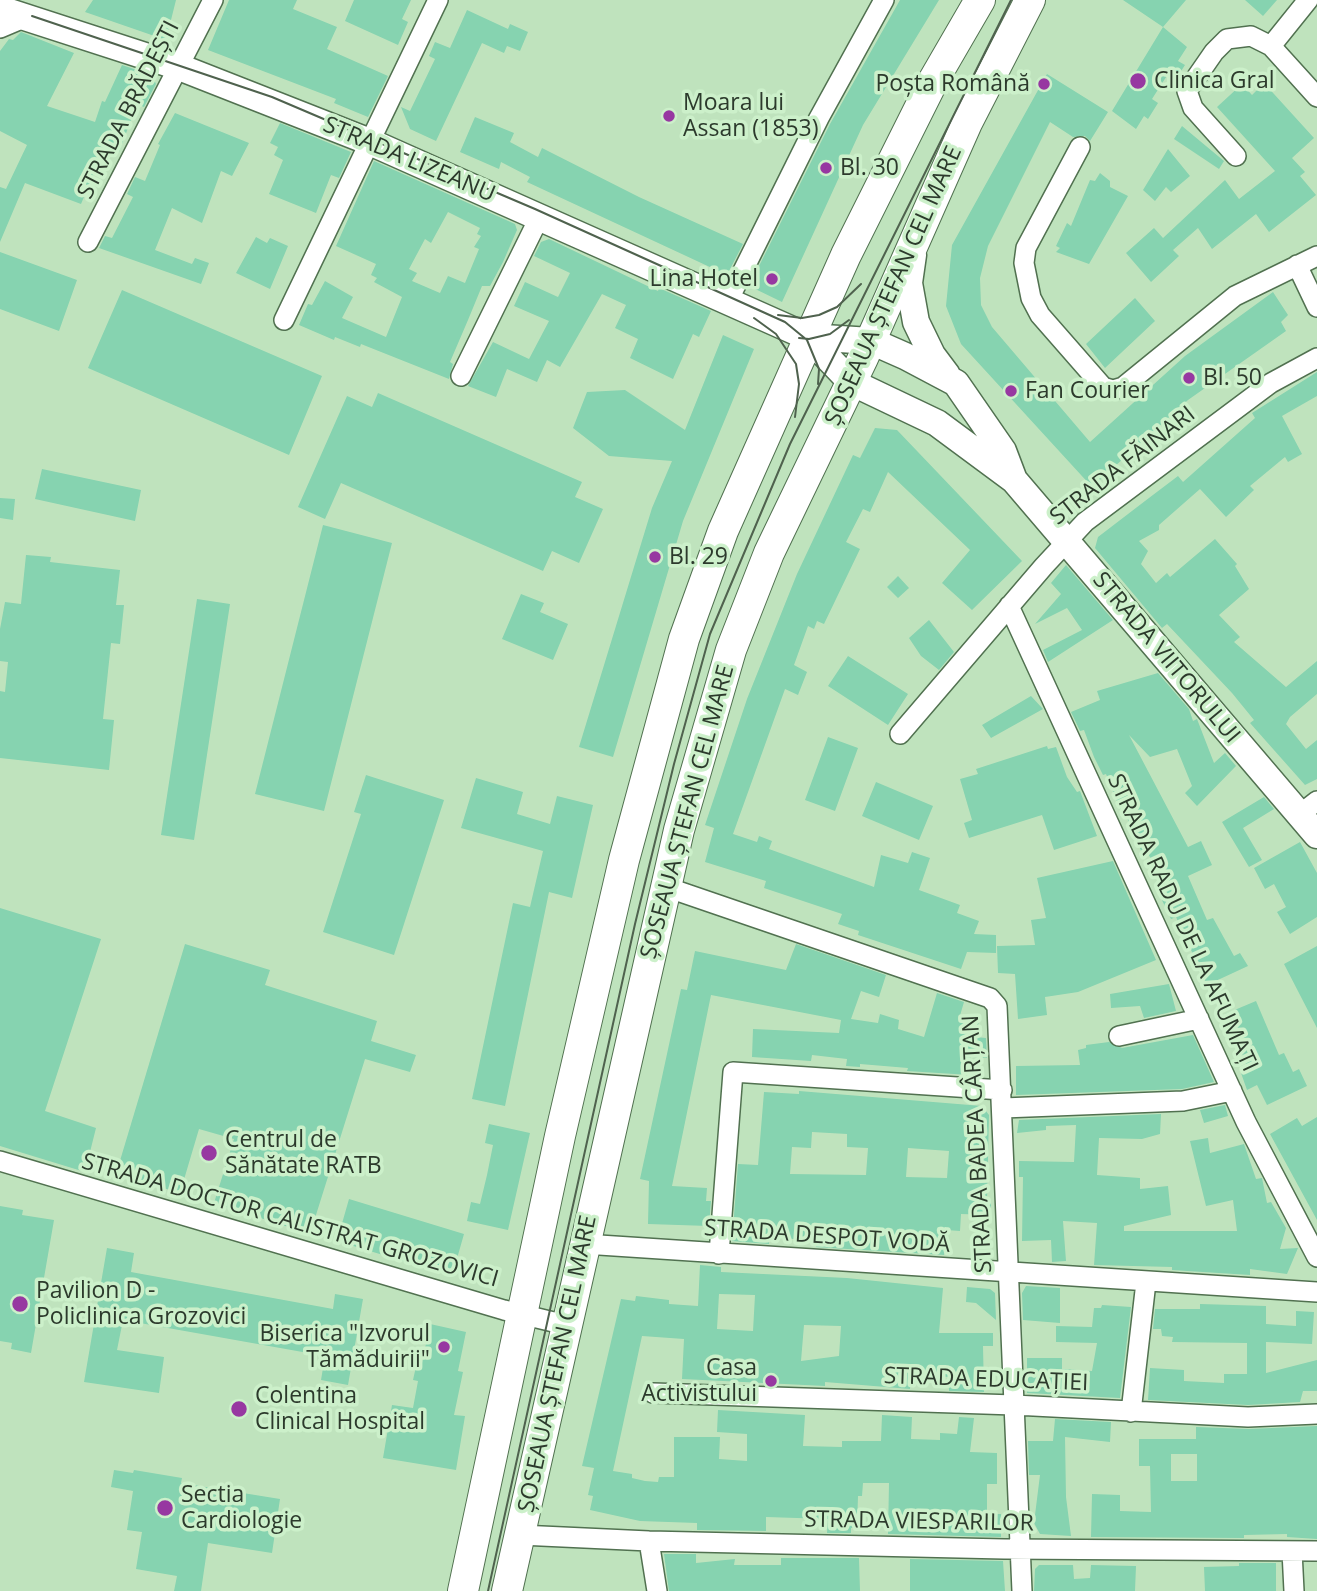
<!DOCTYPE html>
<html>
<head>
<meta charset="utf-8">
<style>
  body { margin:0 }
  canvas { display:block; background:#bfe3bd }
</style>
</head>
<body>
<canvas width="1317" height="1591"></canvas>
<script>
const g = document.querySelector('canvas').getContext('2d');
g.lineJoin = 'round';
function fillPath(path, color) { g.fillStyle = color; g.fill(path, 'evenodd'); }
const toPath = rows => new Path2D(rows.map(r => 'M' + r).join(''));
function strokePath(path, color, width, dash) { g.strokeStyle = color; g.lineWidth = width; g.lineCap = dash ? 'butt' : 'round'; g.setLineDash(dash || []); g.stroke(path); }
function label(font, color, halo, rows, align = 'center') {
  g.font = font + ' "Open Sans",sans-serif'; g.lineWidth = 7; g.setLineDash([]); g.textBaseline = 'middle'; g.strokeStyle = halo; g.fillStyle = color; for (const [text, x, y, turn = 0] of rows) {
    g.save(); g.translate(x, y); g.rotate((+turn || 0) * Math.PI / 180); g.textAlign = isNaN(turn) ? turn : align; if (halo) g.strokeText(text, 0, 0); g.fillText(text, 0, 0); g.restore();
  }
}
fillPath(toPath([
  [93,0,176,0,166,40,85,12],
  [229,0,297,0,293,9,337,27,327,49,388,76,368,117,334,103,336,99,208,50],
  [354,0,411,0,402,19,408,22,398,45,345,21],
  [900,0,939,0,863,125,782,302,749,286,830,124],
  [1123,0,1186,0,1163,27,1187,47,1178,61,1185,65,1176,79,1168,74,1152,99,1158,103,1148,119,1144,116,1136,129,1112,111,1163,27],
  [1245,0,1277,0,1263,16],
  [467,10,508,29,510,24,528,32,520,51,507,46,504,53,482,43,436,141,410,129,401,107,410,111,435,59,429,56,435,42,450,48],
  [21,32,74,53,47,106,95,122,102,101,105,102,122,65,152,75,156,84,144,107,137,104,119,152,112,150,105,167,98,164,81,204,25,183,0,242,0,187,6,189,27,145,0,131,0,51,9,39,13,40],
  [1047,74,1108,112,1090,141,1085,136,1073,137,1050,122,988,246,980,278,981,305,992,327,1090,442,1185,356,1273,292,1288,315,1281,322,1286,331,1188,400,1092,487,961,344,946,306,952,245],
  [1264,83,1314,138,1292,158,1305,172,1300,176,1316,195,1269,232,1256,214,1212,249,1198,228,1173,250,1179,256,1151,282,1126,253,1154,228,1163,238,1225,180,1239,199,1275,171,1217,107,1242,84,1252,95],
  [175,113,249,143,232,176,221,171,202,223,172,208,155,250,192,264,195,258,209,263,201,284,99,248,105,236,112,238,133,197,127,194,135,177,145,181,160,145,158,144],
  [475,117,514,133,510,142,538,157,542,148,639,197,743,244,727,275,527,182,530,177,501,162,499,169,460,152],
  [280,123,351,152,339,178,331,175,316,213,269,194,283,160,274,155,278,147,270,143],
  [1182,126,1224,161,1219,169,1174,139],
  [1168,149,1190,176,1171,192,1166,187,1155,201,1143,190],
  [374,161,515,224,517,230,503,262,490,286,482,286,468,320,450,362,453,364,449,379,361,344,360,347,335,337,334,340,299,325,308,304,312,305,325,281,353,297,342,318,386,337,402,297,374,282,377,278,371,275,376,264,336,246],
  [448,212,480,228,477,234,481,236,474,247,479,249,465,283,448,276,440,293,412,281,417,273,409,269,425,239,431,243],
  [1100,173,1110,181,1110,187,1128,196,1089,264,1056,252,1060,248,1056,246,1067,223,1071,226,1090,180,1095,181],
  [256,237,267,243,270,238,288,246,270,289,236,273],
  [549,239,658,291,659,288,711,311,699,337,693,334,673,379,630,358,638,339,615,328,626,305,602,294,560,367,547,360,537,382,507,369,496,397,468,386,493,342,529,359,549,321,514,306,525,282,558,297,570,273,534,256,541,242],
  [0,252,77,280,59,331,0,309],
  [122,290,322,376,289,455,88,368],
  [1135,298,1155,321,1105,368,1086,344],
  [723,335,754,349,683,521,613,757,579,747,652,508,672,461,609,456,573,428,587,392,625,390,685,430],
  [1317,372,1317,396,1282,416,1302,454,1288,462,1285,457,1250,486,1254,490,1226,517,1200,489,1159,525,1159,530,1139,541,1148,551,1141,564,1156,583,1167,573,1170,577,1215,539,1237,564,1235,566,1249,589,1219,615,1240,637,1234,642,1286,687,1317,661,1317,694,1290,717,1286,724,1306,749,1317,740,1317,779,1305,785,1250,723,1254,720,1232,693,1167,624,1162,628,1095,548,1098,537,1145,501,1178,476,1183,482,1255,418,1252,413],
  [378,393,582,482,575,497,603,509,579,563,552,551,543,571,341,483,325,519,298,507,347,396,372,407],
  [875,428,897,430,1022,561,972,610,942,583,970,550,888,472,870,512,863,509,846,542,860,549,824,624,817,621,814,629,808,626,794,665,807,672,798,695,785,689,733,834,757,842,759,836,772,841,769,849,874,887,881,855,908,863,912,852,930,858,919,890,960,905,957,913,979,921,974,934,996,935,996,953,967,952,961,969,858,935,859,931,838,924,842,914,764,888,766,881,705,862,714,828,705,825,747,699,797,574,853,455,860,458],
  [42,469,141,490,135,521,35,499],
  [0,498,15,499,13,520,0,518],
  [323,525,392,543,324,811,255,794],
  [26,555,51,557,50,562,120,570,116,605,124,605,120,644,111,643,103,719,114,720,109,770,0,758,0,691,5,692,8,662,0,661,0,629,5,602,21,604],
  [1066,565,1113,620,1048,662,1043,650,1082,630,1067,608,1035,624,1061,594,1051,583],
  [898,576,909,588,898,598,887,587],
  [521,594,544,603,540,612,568,624,553,660,502,639],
  [197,599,230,604,194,840,161,835],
  [929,620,954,652,939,670,921,656,909,638],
  [848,656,908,694,888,725,828,686],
  [1158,673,1189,709,1193,721,1197,719,1214,763,1225,753,1236,766,1197,806,1185,793,1192,786,1177,749,1150,757,1129,735,1188,847,1201,841,1212,865,1188,876,1207,920,1213,918,1234,956,1240,953,1248,966,1207,985,1176,917,1171,919,1161,898,1168,895,1147,851,1142,853,1123,808,1120,809,1106,774,1103,775,1094,757,1084,730,1080,731,1071,712,1100,700,1097,691],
  [1031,696,1043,709,991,738,982,725],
  [828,737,858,748,835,811,805,800],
  [1047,746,1048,749,1056,747,1067,777,1077,792,1080,791,1097,836,1054,850,1042,815,969,838,964,823,972,820,960,779,978,774,976,769],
  [366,775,444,800,394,955,323,932,361,814,354,812],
  [476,778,523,792,517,814,550,824,557,796,593,805,572,898,549,892,505,1106,472,1099,513,903,530,907,543,851,461,828],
  [876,782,933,806,919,840,862,816],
  [1264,797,1274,809,1243,828,1262,860,1249,867,1222,822],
  [1300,842,1317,873,1317,917,1290,934,1277,912,1286,907,1274,884,1265,889,1254,868],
  [1113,861,1156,960,1078,992,1045,997,1047,1015,1018,1019,1015,974,998,973,997,946,1035,945,1031,920,1046,918,1037,878],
  [0,908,101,939,45,1111,96,1128,85,1172,0,1146],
  [185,944,270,970,265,985,377,1021,371,1041,416,1055,410,1072,365,1059,310,1234,214,1203,234,1139,199,1129,180,1193,116,1174],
  [796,944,886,975,879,997,861,991,851,1019,878,1023,880,1014,899,1020,898,1029,924,1037,937,993,964,1002,959,1019,979,1022,975,1037,986,1038,987,1058,971,1057,970,1075,907,1071,908,1068,860,1064,860,1067,846,1066,847,1059,812,1055,811,1061,752,1057,753,1029,839,1033,841,1020,711,995,672,1186,707,1188,706,1201,711,1201,709,1226,648,1224,649,1181,640,1179,681,989,687,990,695,951,786,970],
  [1317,946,1317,1028,1284,964],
  [1169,984,1176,1011,1144,1018,1140,1006,1111,1008,1110,994],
  [1256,1001,1279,1055,1284,1053,1293,1072,1299,1069,1307,1086,1267,1105,1257,1085,1247,1090,1241,1073,1248,1069,1225,1014],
  [1193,1035,1214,1082,1182,1089,1016,1095,1016,1066,1080,1065,1078,1050,1086,1048,1086,1045,1109,1042,1122,1048],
  [799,1091,982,1106,989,1115,987,1201,991,1201,991,1215,961,1214,960,1231,946,1230,944,1255,816,1247,817,1241,769,1237,769,1244,732,1241,738,1164,758,1165,764,1092,799,1094],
  [812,1132,847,1134,847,1147,868,1148,866,1175,790,1174,792,1147,811,1148],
  [908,1148,949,1151,947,1178,906,1177],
  [1225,1105,1228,1116,1204,1123,1200,1110],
  [1161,1114,1160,1134,1142,1139,1099,1138,1097,1175,1140,1178,1140,1189,1168,1186,1171,1215,1124,1226,1124,1231,1237,1231,1233,1200,1206,1206,1190,1141,1208,1138,1210,1153,1244,1144,1256,1179,1262,1178,1267,1203,1271,1202,1286,1228,1280,1249,1298,1248,1287,1274,1250,1269,1250,1275,1172,1270,1172,1267,1094,1265,1097,1223,1063,1221,1066,1261,1052,1262,1051,1240,1022,1241,1023,1177,1019,1177,1019,1161,1074,1162,1076,1125,1046,1126,1046,1130,1017,1133,1019,1120],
  [1317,1117,1317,1220,1270,1134,1297,1118,1302,1126],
  [489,1124,530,1133,508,1230,467,1221,471,1202,480,1204,487,1175,493,1145,485,1143],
  [349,1199,464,1234,452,1276,337,1241],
  [0,1206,23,1210,22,1215,54,1220,31,1353,11,1349,12,1343,0,1341],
  [107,1248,134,1253,131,1272,333,1309,335,1294,363,1299,348,1385,321,1380,325,1356,123,1320,117,1350,164,1357,159,1393,84,1382],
  [700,1265,721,1267,721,1272,847,1278,943,1288,939,1333,993,1333,993,1346,983,1346,984,1392,949,1391,949,1377,911,1374,910,1389,825,1382,825,1386,682,1379,684,1339,642,1336,613,1471,632,1474,632,1478,645,1481,658,1482,659,1477,674,1477,674,1437,720,1437,719,1459,747,1461,747,1434,717,1432,718,1410,805,1415,803,1446,842,1447,842,1441,881,1441,882,1415,912,1417,911,1439,940,1440,940,1433,957,1434,959,1417,974,1418,970,1452,997,1453,997,1484,987,1484,987,1514,1001,1514,1001,1537,888,1534,889,1483,863,1483,862,1496,858,1496,857,1528,851,1528,851,1533,827,1533,828,1519,766,1517,766,1531,697,1530,697,1523,640,1521,590,1510,593,1496,588,1495,594,1468,582,1466,621,1299,635,1301,636,1296,669,1300,669,1304,698,1306],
  [719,1294,755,1295,753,1331,717,1329],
  [804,1325,841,1326,839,1356,801,1361],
  [1026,1286,1060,1288,1060,1323,1023,1320,1022,1293],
  [967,1287,990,1289,995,1293,996,1320,976,1303,966,1302],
  [1200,1304,1266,1306,1266,1324,1296,1326,1296,1311,1314,1312,1312,1344,1266,1342,1266,1373,1317,1360,1317,1391,1303,1391,1300,1402,1248,1405,1148,1400,1150,1368,1184,1370,1184,1381,1224,1383,1224,1374,1247,1374,1247,1343,1172,1342,1173,1337,1162,1336,1161,1329,1153,1329,1155,1309,1200,1309],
  [1102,1305,1131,1307,1120,1398,1027,1393,1027,1358,1062,1358,1062,1369,1092,1371,1097,1343,1056,1342,1056,1326,1092,1327,1094,1308,1101,1308],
  [430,1324,466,1332,458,1371,463,1372,454,1415,465,1416,456,1470,383,1458,392,1405,413,1408,418,1381,413,1380,417,1362,422,1363],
  [1055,1419,1111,1422,1110,1442,1065,1437,1066,1497,1071,1536,1040,1534,1034,1523,1040,1475,1029,1475,1028,1441,1053,1441],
  [1317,1426,1317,1539,1287,1537,1287,1534,1244,1535,1244,1538,1091,1537,1092,1494,1120,1495,1120,1511,1151,1512,1150,1466,1139,1466,1139,1439,1196,1439,1196,1427,1249,1429],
  [1171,1454,1197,1454,1197,1481,1171,1481],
  [114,1470,133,1473,134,1470,182,1478,181,1483,280,1499,272,1553,208,1543,201,1591,174,1591,177,1576,136,1569,142,1532,127,1530,133,1491,111,1487],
  [664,1554,696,1554,696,1563,735,1559,734,1565,781,1565,781,1558,859,1558,860,1591,669,1591],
  [910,1559,1003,1561,1005,1591,910,1591],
  [1239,1563,1276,1563,1276,1591,1205,1591,1204,1567,1239,1566],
  [1039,1565,1073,1565,1074,1579,1090,1578,1091,1565,1136,1566,1135,1591,1034,1591,1035,1569]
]), '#86d3b0');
const street = toPath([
  [1308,0,1271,46,1317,97],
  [0,28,26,17],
  [1080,147,1026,248,1024,263,1031,298,1040,315,1103,387,1113,390,1123,387,1235,296,1317,256],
  [1236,156,1193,108,1187,91,1214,52,1227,39,1251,36,1271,46],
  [88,242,213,0],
  [1297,265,1317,307],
  [728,301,819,118,884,0],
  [284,320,438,0],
  [461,376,540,216],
  [1009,606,1246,1122,1317,1257],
  [900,734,1044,566,1085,522,1271,383,1317,358],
  [1299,815,1317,801],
  [666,887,990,998,997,1006,1022,1591],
  [1119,1036,1199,1019],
  [1003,1108,1183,1101,1232,1091],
  [0,1161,504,1310,566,1325],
  [584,1244,1317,1292],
  [719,1254,733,1072,1002,1090],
  [653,1393,1014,1405,1248,1417,1317,1414],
  [1131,1412,1146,1282],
  [520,1535,649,1541,1004,1549,1317,1551],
  [649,1541,657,1591],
  [1292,1551,1294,1591]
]);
const secondary = toPath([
  [0,9,179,67,370,142,808,337,871,341,905,356,956,383,1003,451,1014,480],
  [913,255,909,283,916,322,932,355,947,375],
  [808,337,851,382,937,423,1014,480,1317,835]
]);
const primary = toPath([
  [463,1591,560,1136,624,860,684,639,723,531,846,255,933,81,980,0],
  [507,1591,679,830,731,650,769,553,863,358,967,123,1030,0]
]);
strokePath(street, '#517150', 22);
strokePath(secondary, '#517150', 29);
strokePath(primary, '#517150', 32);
strokePath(street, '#fff', 19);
strokePath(secondary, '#fff', 26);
strokePath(primary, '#fff', 30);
strokePath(toPath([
  [32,16,272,97,535,209,785,322,807,340,819,369,818,384],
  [778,315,802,318,819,315,837,307,861,284],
  [754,318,776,334,796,364,799,384,795,417],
  [799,338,809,339,830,334,849,320],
  [488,1591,635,924,674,764,710,634,790,444,1011,0]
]), '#4f624e', 2);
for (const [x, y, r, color] of [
  [1138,81,9,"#9738a1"],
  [1044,84,7,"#9738a1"],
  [669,116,7,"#9738a1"],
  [826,168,7,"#9738a1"],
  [772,279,7,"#9738a1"],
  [1189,378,7,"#9738a1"],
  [1011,391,7,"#9738a1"],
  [655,557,7,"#9738a1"],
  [209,1153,9,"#9738a1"],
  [20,1304,9,"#9738a1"],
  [444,1347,7,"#9738a1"],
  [771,1381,7,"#9738a1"],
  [239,1409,9,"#9738a1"],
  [165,1508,9,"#9738a1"]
]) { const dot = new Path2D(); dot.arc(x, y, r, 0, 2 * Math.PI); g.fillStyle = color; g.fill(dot); strokePath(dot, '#ccf0ca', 2.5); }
label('23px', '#2c3a2c', '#ccf0ca', [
  ["Clinica Gral",1154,81],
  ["Poșta Română",1030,84,"right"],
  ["Moara lui",683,103],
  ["Assan (1853)",683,129],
  ["Bl. 30",840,168],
  ["Lina Hotel",758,279,"right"],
  ["Bl. 50",1203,378],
  ["Fan Courier",1025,391],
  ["Bl. 29",669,557],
  ["Centrul de",225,1140],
  ["Sănătate RATB",225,1166],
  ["Pavilion D -",36,1291],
  ["Policlinica Grozovici",36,1317],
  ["Biserica \"Izvorul",430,1334,"right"],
  ["Tămăduirii\"",430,1360,"right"],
  ["Casa",757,1368,"right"],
  ["Activistului",757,1394,"right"],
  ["Colentina",255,1396],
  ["Clinical Hospital",255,1422],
  ["Sectia",181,1495],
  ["Cardiologie",181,1521]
], 'left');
label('23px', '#2c3a2c', '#ccf0ca', [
  ["STRADA BRĂDEȘTI",129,110,-63],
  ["STRADA LIZEANU",409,160,23],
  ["ȘOSEAUA ȘTEFAN CEL MARE",894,286,-66],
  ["STRADA FĂINARI",1123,466,-38],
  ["STRADA VIITORULUI",1166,658,50],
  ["ȘOSEAUA ȘTEFAN CEL MARE",688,812,-75],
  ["STRADA RADU DE LA AFUMAȚI",1182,923,65],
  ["STRADA BADEA CÂRȚAN",978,1144,-93],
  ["STRADA DOCTOR CALISTRAT GROZOVICI",290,1221,16],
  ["STRADA DESPOT VODĂ",827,1237,4],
  ["ȘOSEAUA ȘTEFAN CEL MARE",558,1364,-78],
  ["STRADA EDUCAȚIEI",986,1380,2],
  ["STRADA VIESPARILOR",919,1522,1]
]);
</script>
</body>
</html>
